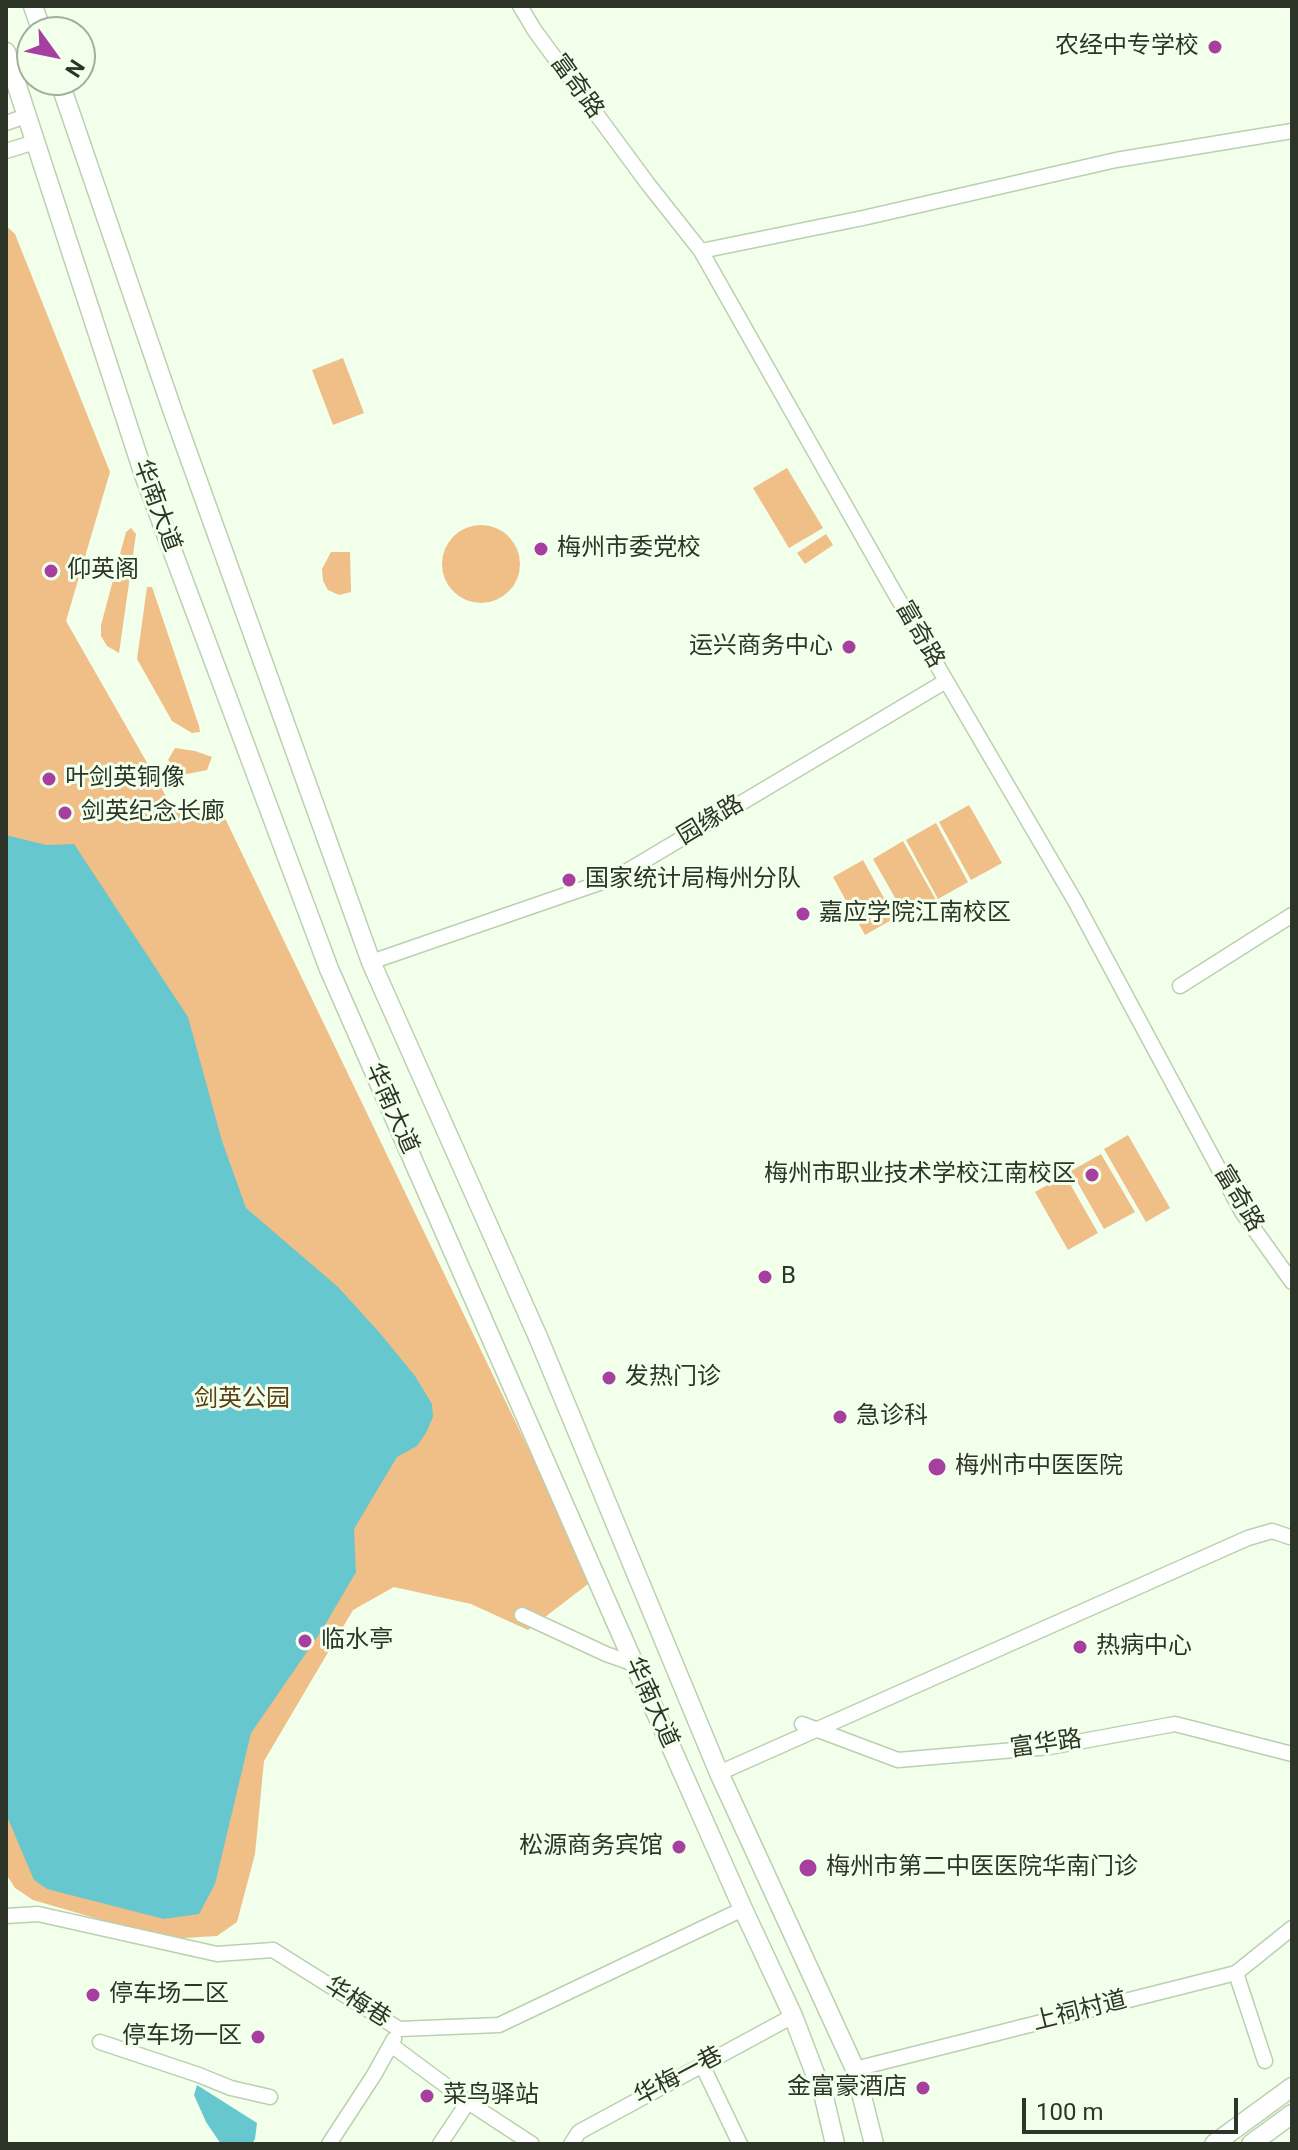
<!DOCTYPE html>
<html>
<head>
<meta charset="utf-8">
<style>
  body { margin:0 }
  #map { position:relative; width:1298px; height:2150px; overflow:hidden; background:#f2ffeb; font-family:Roboto,sans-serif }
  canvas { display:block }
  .frame { position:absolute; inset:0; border:8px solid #2d3528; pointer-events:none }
  .north { position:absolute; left:16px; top:16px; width:80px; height:80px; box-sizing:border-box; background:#f2ffeb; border:2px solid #a3ae9d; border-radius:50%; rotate:123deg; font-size:22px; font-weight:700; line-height:32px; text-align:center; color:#2d3528 }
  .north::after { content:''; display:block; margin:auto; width:28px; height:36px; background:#a73fa1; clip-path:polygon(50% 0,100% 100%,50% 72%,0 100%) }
  .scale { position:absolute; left:1022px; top:2098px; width:216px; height:36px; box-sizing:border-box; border:4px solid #2d3528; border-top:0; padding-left:10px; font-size:24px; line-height:28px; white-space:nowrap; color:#2d3528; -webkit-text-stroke:6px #f2ffeb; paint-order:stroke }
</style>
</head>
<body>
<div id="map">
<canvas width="1298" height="2150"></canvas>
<div class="frame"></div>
<div class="north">N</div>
<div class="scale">100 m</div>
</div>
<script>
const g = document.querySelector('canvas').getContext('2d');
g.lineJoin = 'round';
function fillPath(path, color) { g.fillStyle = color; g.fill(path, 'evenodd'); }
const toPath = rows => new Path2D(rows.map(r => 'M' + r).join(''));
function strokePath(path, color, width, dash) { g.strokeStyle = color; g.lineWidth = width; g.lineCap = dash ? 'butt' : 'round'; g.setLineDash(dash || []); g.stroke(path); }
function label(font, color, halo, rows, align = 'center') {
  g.font = font + ' Roboto,"Noto Sans SC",sans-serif'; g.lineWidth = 6; g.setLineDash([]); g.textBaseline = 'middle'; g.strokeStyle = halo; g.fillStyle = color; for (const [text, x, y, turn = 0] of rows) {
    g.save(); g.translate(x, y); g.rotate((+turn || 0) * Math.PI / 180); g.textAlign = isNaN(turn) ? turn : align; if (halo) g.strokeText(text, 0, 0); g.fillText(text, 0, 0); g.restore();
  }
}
fillPath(toPath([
  [6,226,15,234,110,472,66,621,174,810,222,812,592,1581,528,1630,471,1604,394,1587,353,1610,264,1761,255,1854,237,1922,217,1936,167,1939,33,1900,15,1888,6,1874],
  [343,358,364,413,333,425,312,370],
  [787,468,823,528,789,548,753,488],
  '442 564a39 39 0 1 1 78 0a39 39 0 1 1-78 0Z',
  [131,528,136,534,119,653,107,646,101,636,101,625,126,532],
  [826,534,833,545,805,564,797,553],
  [331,552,350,552,351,592,339,595,328,590,323,581,322,569],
  [147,587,152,587,199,726,200,732,192,733,172,721,137,659],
  [175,748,195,751,212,757,207,770,187,774,174,767,168,760],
  [969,805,1002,863,971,880,939,822],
  [936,823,968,882,938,899,906,840],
  [903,841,936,900,906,917,873,859],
  [863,860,895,918,865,935,833,877],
  [1128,1135,1170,1208,1146,1222,1104,1149],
  [1101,1154,1135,1212,1104,1229,1071,1171],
  [1065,1175,1098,1233,1068,1250,1035,1192]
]), '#f0be87');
fillPath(toPath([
  [6,835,46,845,74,844,188,1017,222,1141,246,1208,338,1287,379,1332,415,1376,432,1404,433,1417,426,1433,417,1446,397,1457,354,1529,356,1572,322,1630,251,1733,215,1884,199,1914,164,1919,47,1889,34,1880,6,1814],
  [197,2085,257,2123,255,2139,252,2144,221,2144,206,2122,194,2095]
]), '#66c8ce');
const minor = toPath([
  [520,6,535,31,648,184,701,251,893,590,1075,901,1242,1212,1292,1282],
  [6,123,26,116],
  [6,151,35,142],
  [701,251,863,218,1116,160,1292,131],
  [371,962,617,877,946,681],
  [1180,986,1292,915],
  [522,1615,606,1654,634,1664],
  [802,1724,898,1760,1050,1747,1175,1724,1292,1754],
  [719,1773,1248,1538,1272,1531,1290,1537,1292,1536],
  [6,1916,38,1914,217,1954,273,1950,399,2029,499,2025,743,1909],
  [1236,1973,1265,2061],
  [100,2042,199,2075,231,2088,270,2097],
  [391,2045,468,2102,532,2144],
  [704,2069,740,2144],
  [855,2069,1236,1973,1292,1928],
  [329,2144,374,2075,394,2039],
  [440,2144,468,2102],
  [571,2144,579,2132,793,2016]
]);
const major = toPath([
  [33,6,42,32],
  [6,52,144,475,329,969,617,1625,743,1909,793,2016,824,2097,835,2144],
  [59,80,173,412,371,962,538,1337,719,1773,855,2069,874,2144],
  [1214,2144,1292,2087],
  [1251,2144,1292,2114]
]);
strokePath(minor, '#bbd0b0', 17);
strokePath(major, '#bbd0b0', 21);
strokePath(minor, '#fff', 14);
strokePath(major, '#fff', 18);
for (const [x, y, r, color] of [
  [1215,47,8,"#a73fa1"],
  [541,549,8,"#a73fa1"],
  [51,571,8,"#a73fa1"],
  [849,647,8,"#a73fa1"],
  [49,779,8,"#a73fa1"],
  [65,813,8,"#a73fa1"],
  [569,880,8,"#a73fa1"],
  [803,914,8,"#a73fa1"],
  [1092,1175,8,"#a73fa1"],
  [765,1277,8,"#a73fa1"],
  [609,1378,8,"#a73fa1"],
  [840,1417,8,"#a73fa1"],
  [937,1467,10,"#a73fa1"],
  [305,1641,8,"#a73fa1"],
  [1080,1647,8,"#a73fa1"],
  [679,1847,8,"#a73fa1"],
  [808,1868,10,"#a73fa1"],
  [93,1995,8,"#a73fa1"],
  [258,2037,8,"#a73fa1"],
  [923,2088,8,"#a73fa1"],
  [427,2096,8,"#a73fa1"]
]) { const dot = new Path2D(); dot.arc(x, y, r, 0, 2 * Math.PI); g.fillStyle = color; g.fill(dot); strokePath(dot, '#f2ffeb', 3); }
label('24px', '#2d3528', '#f2ffeb', [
  ["农经中专学校",1199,47,"right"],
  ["梅州市委党校",557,549],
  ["仰英阁",67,571],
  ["运兴商务中心",833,647,"right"],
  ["叶剑英铜像",65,779],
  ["剑英纪念长廊",81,813],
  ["国家统计局梅州分队",585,880],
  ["嘉应学院江南校区",819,914],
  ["梅州市职业技术学校江南校区",1076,1175,"right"],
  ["B",781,1277],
  ["发热门诊",625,1378],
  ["急诊科",856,1417],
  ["梅州市中医医院",955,1467],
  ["临水亭",321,1641],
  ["热病中心",1096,1647],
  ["松源商务宾馆",663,1847,"right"],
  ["梅州市第二中医医院华南门诊",826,1868],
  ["停车场二区",109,1995],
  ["停车场一区",242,2037,"right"],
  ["金富豪酒店",907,2088,"right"],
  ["菜鸟驿站",443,2096]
], 'left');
label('24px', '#2d3528', '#f2ffeb', [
  ["富奇路",576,87,54],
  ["华南大道",156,506,70],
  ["富奇路",919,635,60],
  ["园缘路",711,821,-31],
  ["华南大道",391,1109,66],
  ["富奇路",1238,1199,59],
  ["华南大道",651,1703,66],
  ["富华路",1046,1745,-8],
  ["华梅巷",357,2003,32],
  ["上祠村道",1080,2012,-14],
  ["华梅一巷",679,2077,-28]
]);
label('24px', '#5f3d12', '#f2ffeb', [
  ["剑英公园",242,1400]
]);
</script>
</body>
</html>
